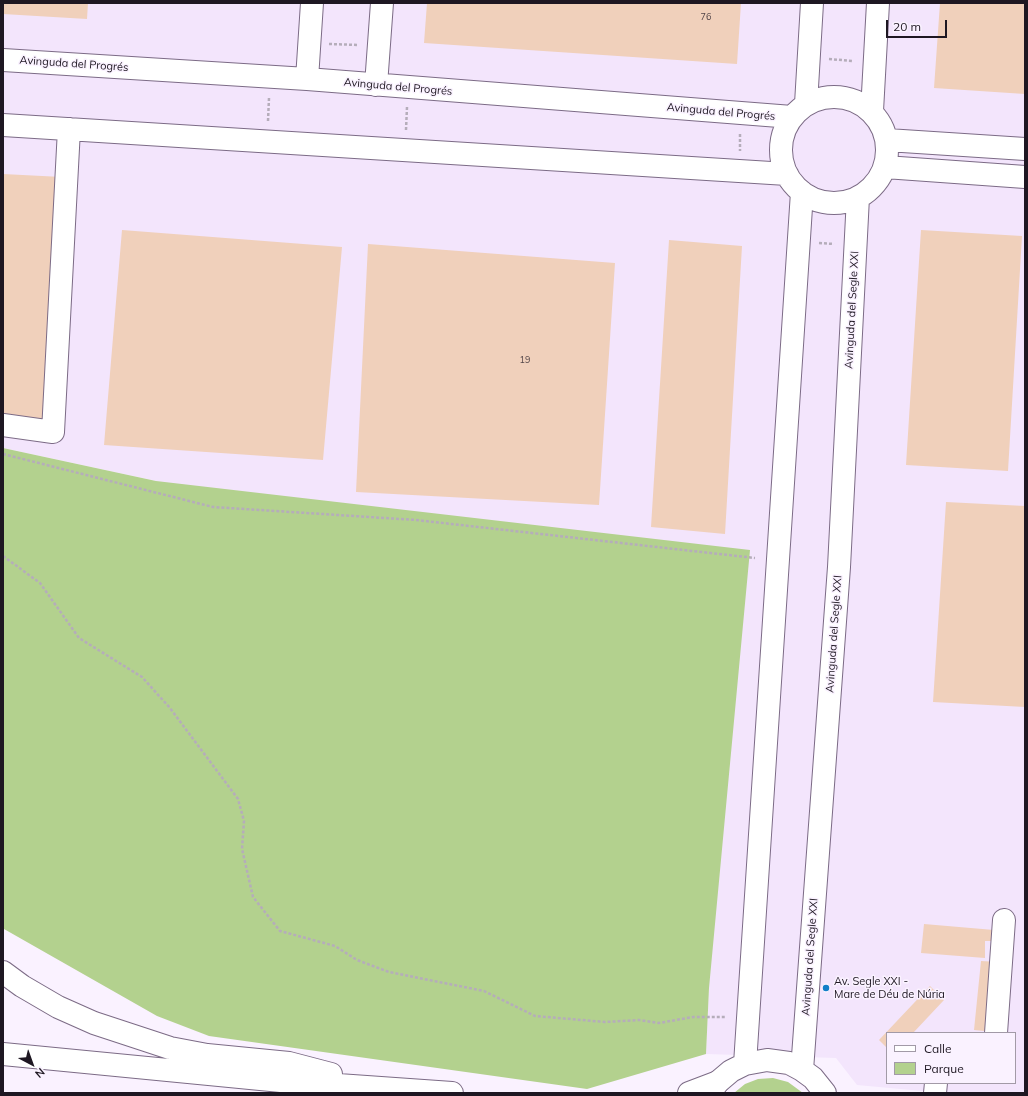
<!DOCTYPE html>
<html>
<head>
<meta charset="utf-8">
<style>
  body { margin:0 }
  #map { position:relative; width:1028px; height:1096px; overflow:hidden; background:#faf2ff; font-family:Mulish,sans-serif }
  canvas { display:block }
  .frame { position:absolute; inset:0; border:4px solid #1e1722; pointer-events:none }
  .legend { position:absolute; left:886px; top:1032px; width:130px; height:52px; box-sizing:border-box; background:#faf2ff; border:1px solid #a29aa7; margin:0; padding:5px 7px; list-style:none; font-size:12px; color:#1e1722 }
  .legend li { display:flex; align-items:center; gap:8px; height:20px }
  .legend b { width:20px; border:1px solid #a29aa7 }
  .north { position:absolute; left:12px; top:1044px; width:40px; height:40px; -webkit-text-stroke:3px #faf2ff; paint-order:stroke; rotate:139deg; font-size:11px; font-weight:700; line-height:16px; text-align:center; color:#1e1722 }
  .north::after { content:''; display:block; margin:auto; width:14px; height:18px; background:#1e1722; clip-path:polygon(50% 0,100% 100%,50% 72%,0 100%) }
  .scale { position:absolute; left:886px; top:20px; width:61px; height:18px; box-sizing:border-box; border:2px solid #1e1722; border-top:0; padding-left:5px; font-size:12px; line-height:14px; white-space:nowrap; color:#1e1722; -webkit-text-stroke:3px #faf2ff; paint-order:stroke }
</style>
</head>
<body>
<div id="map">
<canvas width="1028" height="1096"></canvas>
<div class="frame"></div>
<ul class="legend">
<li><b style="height:5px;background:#fff"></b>Calle</li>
<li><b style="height:11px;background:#b3d18e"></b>Parque</li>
</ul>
<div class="north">N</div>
<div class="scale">20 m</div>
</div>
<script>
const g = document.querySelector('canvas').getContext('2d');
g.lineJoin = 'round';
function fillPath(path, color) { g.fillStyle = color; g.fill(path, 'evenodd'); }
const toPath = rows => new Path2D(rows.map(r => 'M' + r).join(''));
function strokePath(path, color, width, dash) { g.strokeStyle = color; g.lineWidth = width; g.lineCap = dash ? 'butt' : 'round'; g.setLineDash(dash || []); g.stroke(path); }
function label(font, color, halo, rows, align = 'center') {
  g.font = font + ' Mulish,sans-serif'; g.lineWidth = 3; g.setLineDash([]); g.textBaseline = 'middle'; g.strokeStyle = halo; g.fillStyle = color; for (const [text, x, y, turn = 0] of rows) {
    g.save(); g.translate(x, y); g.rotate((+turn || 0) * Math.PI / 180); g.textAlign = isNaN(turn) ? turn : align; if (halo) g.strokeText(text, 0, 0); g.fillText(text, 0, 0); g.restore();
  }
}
fillPath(toPath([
  [3,3,1025,3,1025,1093,944,1093,857,1085,836,1058,706,1054,709,988,156,481,3,448],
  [887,1033,1015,1033,1015,1083,887,1083]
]), '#f3e5fc');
fillPath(toPath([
  [3,448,156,481,750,550,709,988,706,1054,587,1089,209,1036,157,1016,4,929],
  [773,1078,788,1082,803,1093,734,1093,745,1084,758,1079]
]), '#b3d18e');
fillPath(toPath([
  [3,3,88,3,87,19,3,14],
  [427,3,741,3,737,64,424,43],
  [940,3,1025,3,1025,94,934,88],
  [3,174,62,177,47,420,3,415],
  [122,230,342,247,323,460,104,445],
  [921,230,1022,236,1008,471,906,465],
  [669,240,742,246,725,534,651,527],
  [368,244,615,263,599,505,356,492],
  [946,502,1025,506,1025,707,933,702],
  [924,924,994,930,994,941,985,941,985,958,921,953],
  [981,961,999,962,994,1032,974,1030],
  [930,986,944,1000,913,1033,887,1033,887,1048,879,1040]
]), '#f0d0bb');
const minor = toPath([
  [3,60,307,79,792,117],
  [307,79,312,3],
  [376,85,382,3],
  '781 150a53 53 0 1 1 106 0a53 53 0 1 1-106 0Z',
  [806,104,812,3],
  [872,111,878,3],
  [3,125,787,174],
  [887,140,1025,149],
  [885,167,1025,177],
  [3,425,53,432,69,129],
  [996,1033,1004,920],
  [745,1064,802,192],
  [802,1070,839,567,858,197],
  [710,1093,718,1082,731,1071,745,1064,767,1060,789,1063,802,1070,813,1078,825,1093],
  [935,1093,936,1083]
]);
const highway = toPath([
  [3,972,22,986,58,1007,94,1023,170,1048,207,1055,289,1063,331,1074],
  [3,1054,281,1081,452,1093],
  [689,1093,718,1082]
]);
strokePath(minor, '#7c6b86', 24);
strokePath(highway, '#7c6b86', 24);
strokePath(toPath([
  [329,44,358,45],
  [829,59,853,61],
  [268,121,269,98],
  [406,130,407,107],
  [740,134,740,151],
  [819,243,834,244],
  [3,454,213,507,416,520,755,558],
  [3,556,40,583,79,638,142,677,170,708,238,799,244,821,242,849,253,897,280,931,335,946,357,960,389,972,484,991,535,1016,605,1022,639,1020,659,1023,693,1017,725,1017]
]), '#b5adba', 2.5, [3, 2]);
strokePath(minor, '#fff', 22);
strokePath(highway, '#fff', 22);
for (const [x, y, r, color] of [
  [826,988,4,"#117ec8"]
]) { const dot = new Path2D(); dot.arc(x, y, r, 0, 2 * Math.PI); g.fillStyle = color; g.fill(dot); strokePath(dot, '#faf2ff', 1.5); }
label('9px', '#524548', null, [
  ["76",706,17],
  ["19",525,360]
]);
label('11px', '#1e1722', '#faf2ff', [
  ["Avinguda del Progrés",74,64,4],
  ["Avinguda del Progrés",398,87,5],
  ["Avinguda del Progrés",721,112,5],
  ["Avinguda del Segle XXI",852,310,-87],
  ["Avinguda del Segle XXI",834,634,-86],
  ["Avinguda del Segle XXI",810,957,-86]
]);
label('11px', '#1e1722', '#faf2ff', [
  ["Av. Segle XXI -",834,982],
  ["Mare de Déu de Núria",834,995]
], 'left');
</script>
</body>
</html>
